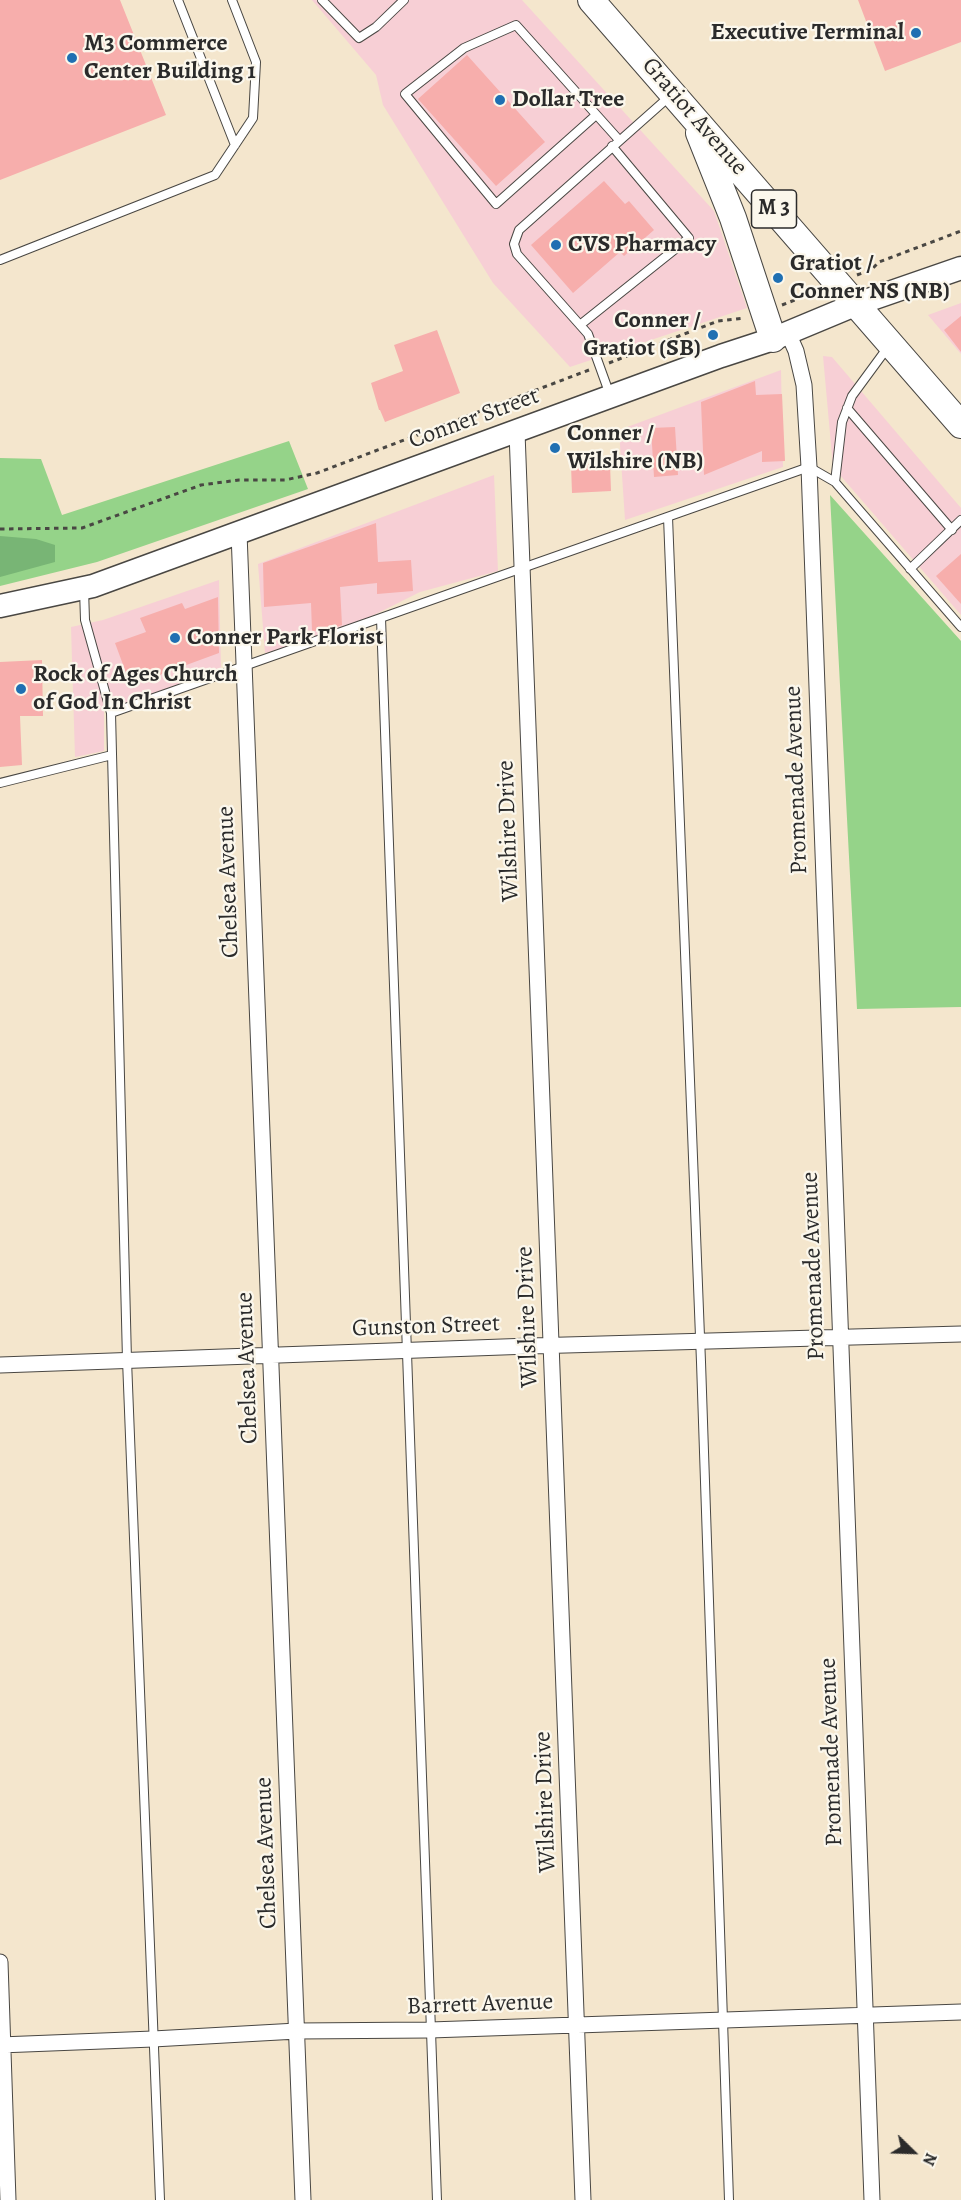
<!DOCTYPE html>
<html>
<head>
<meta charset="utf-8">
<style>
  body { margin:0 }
  #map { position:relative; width:961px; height:2200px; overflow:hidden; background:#f4e6cd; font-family:Alegreya,serif }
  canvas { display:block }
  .north { position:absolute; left:883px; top:2122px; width:60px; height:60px; -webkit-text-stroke:4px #fbf7ec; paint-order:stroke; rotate:113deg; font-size:16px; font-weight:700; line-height:24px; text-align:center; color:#2b2b2b }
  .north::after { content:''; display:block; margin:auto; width:21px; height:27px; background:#2b2b2b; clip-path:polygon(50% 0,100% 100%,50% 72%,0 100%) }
</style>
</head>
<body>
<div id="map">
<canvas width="961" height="2200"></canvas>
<div class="north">N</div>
</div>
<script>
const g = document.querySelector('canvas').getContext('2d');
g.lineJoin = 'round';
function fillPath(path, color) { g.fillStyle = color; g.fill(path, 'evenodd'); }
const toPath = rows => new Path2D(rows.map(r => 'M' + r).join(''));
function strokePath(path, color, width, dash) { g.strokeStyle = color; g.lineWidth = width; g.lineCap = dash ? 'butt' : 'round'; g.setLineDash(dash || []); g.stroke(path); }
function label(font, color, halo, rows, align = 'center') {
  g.font = font + ' Alegreya,serif'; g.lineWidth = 4.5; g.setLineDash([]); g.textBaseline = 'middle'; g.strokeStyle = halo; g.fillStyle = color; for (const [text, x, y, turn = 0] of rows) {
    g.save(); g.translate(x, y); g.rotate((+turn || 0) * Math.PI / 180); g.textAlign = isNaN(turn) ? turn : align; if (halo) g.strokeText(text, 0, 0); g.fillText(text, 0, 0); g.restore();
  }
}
fillPath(toPath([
  [312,0,522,0,714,211,747,308,570,367,493,283,383,105,376,75],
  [961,303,961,354,928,315],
  [823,356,832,357,961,508,961,615,833,467],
  [781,370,783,467,625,520,619,430],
  [494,475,498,571,420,592,338,633,265,653,258,564],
  [219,580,221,669,104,711,104,751,75,757,71,627,103,620]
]), '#f7cfd5');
fillPath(toPath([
  [289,441,308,489,97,562,0,586,0,458,41,459,62,515],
  [830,495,961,641,961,1007,857,1009]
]), '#95d389');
fillPath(toPath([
  [0,536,36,539,55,545,55,562,0,577]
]), '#78b575');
fillPath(toPath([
  [0,0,120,0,166,115,0,180],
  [858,0,961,0,961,42,885,71],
  [467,55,545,142,496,186,418,99],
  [604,181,625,204,629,201,654,230,624,256,620,252,573,293,531,245],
  [961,316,961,352,944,330],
  [437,330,460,393,385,422,380,410,379,410,371,383,403,371,394,345],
  [755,381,756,395,782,394,785,461,762,462,762,451,704,475,701,402],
  [675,427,678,475,654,477,651,428],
  [610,464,611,491,572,493,571,465],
  [376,523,378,562,411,560,413,591,377,594,377,583,340,587,342,625,329,630,312,631,311,603,264,607,263,563],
  [961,554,961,604,936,576],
  [218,597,219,653,151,678,148,670,128,678,115,643,146,632,140,618,182,603,185,609],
  [42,660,43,716,20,716,22,765,0,767,0,662]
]), '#f7aeac');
const lane = toPath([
  [178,0,235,145],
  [322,0,359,38,376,27,404,0],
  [596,115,496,204,405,94,464,48,516,25,619,140],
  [0,260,215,175,253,118,256,62,232,0],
  [580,325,689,238,612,146],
  [610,395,588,334,517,254,514,244,519,230,670,96],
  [847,408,952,530],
  [835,482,842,422,852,396,888,347],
  [668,517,701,1362,729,2200],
  [910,569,961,520],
  [84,589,85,620,111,713,127,1360,160,2200],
  [381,618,437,2200],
  [111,713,809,467,835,482,961,627],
  [0,783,112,755]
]);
const street = toPath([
  [788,333,796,351,804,385,809,467,872,2200],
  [517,432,583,2200],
  [239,533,303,2200],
  [0,1365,530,1346,961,1334],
  [0,1962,8,2200],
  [0,2045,153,2039,297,2031,430,2030,961,2012]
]);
const secondary = toPath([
  [0,606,93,586,721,356,773,339,857,304,961,268]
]);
const primary = toPath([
  [591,0,961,425],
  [699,133,733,218,773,339]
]);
strokePath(lane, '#494743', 10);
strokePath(street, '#494743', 17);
strokePath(secondary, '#494743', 25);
strokePath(primary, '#494743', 28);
strokePath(toPath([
  [857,275,872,269,879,262,961,231],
  [782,305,818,291],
  [609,363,718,321,745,318],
  [0,529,82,528,201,485,239,480,285,480,317,473,589,370]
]), '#494743', 3, [4.5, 4.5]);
strokePath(lane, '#fff', 8);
strokePath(street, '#fff', 15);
strokePath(secondary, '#fff', 22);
strokePath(primary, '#fff', 26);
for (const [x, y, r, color] of [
  [916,33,6,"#1f6fb2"],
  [72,58,6,"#1f6fb2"],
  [500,100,6,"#1f6fb2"],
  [556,245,6,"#1f6fb2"],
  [778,278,6,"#1f6fb2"],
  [713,335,6,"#1f6fb2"],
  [555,448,6,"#1f6fb2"],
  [175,638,6,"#1f6fb2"],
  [21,689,6,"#1f6fb2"]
]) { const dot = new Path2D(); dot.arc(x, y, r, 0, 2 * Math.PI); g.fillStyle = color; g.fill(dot); strokePath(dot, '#fbf7ec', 2); }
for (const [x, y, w] of [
  [774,209,45]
]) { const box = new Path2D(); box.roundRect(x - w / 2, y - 19, w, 38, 4.5); g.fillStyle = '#fbf7ec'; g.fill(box); strokePath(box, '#2b2b2b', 1.5); }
label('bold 22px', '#2b2b2b', null, [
  ["M 3",774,209]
]);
label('bold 24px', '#2b2b2b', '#fbf7ec', [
  ["Executive Terminal",904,33,"right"],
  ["M3 Commerce",84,44],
  ["Center Building 1",84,72],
  ["Dollar Tree",512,100],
  ["CVS Pharmacy",568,245],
  ["Gratiot /",790,264],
  ["Conner NS (NB)",790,292],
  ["Conner /",701,321,"right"],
  ["Gratiot (SB)",701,349,"right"],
  ["Conner /",567,434],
  ["Wilshire (NB)",567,462],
  ["Conner Park Florist",187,638],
  ["Rock of Ages Church",33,675],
  ["of God In Christ",33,703]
], 'left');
label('24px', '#2b2b2b', '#fbf7ec', [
  ["Gratiot Avenue",694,117,49],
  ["Conner Street",474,419,-20],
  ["Promenade Avenue",797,780,-92],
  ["Wilshire Drive",509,831,-92],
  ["Chelsea Avenue",229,882,-92],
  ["Promenade Avenue",814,1266,-92],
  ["Wilshire Drive",528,1317,-92],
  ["Gunston Street",426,1327,-2],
  ["Chelsea Avenue",248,1368,-92],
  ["Promenade Avenue",832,1752,-92],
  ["Wilshire Drive",546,1802,-92],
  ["Chelsea Avenue",267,1853,-92],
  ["Barrett Avenue",480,2005,-2]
]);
</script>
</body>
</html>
